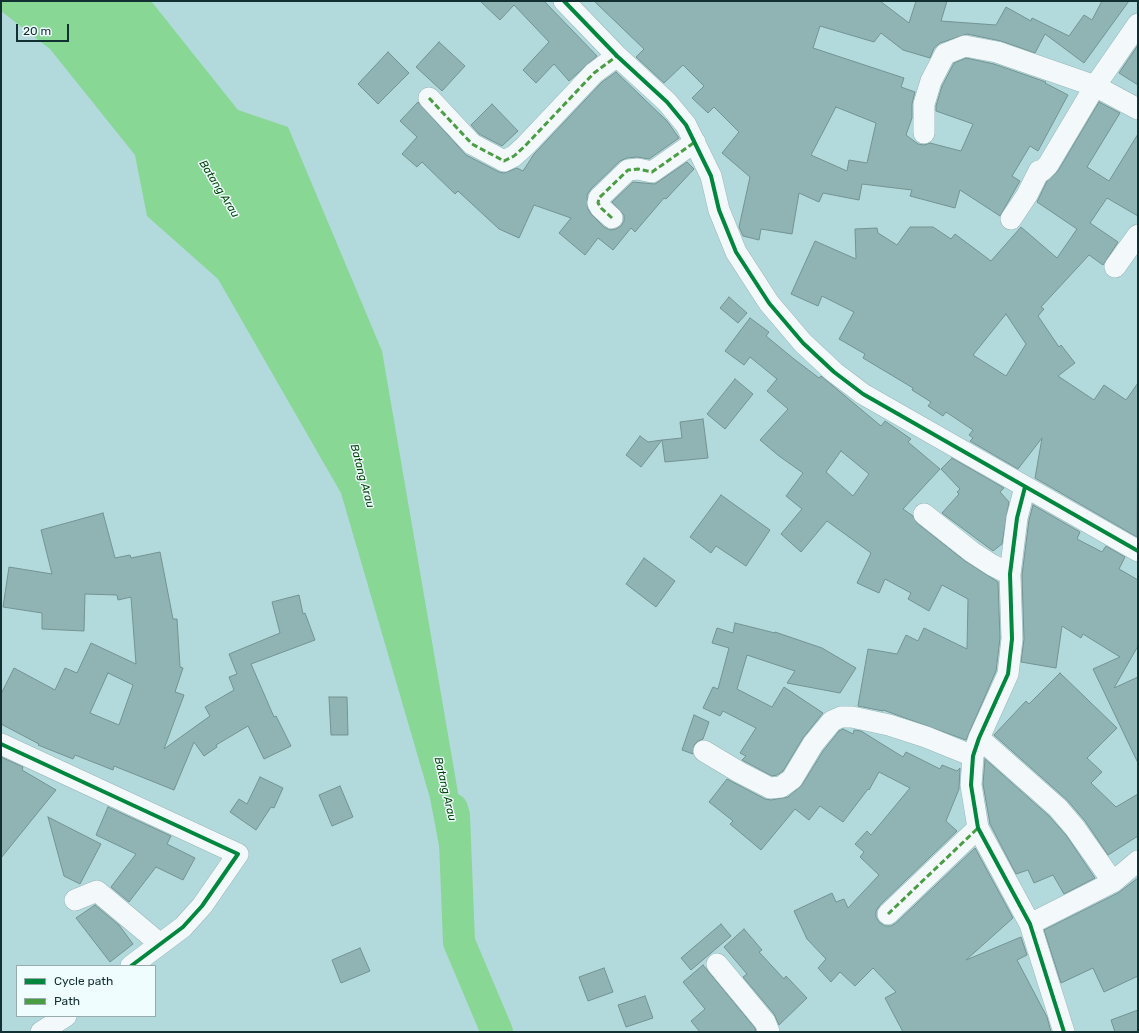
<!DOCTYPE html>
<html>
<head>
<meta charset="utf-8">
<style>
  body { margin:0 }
  #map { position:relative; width:1139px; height:1033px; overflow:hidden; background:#b2d9dc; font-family:Rubik,sans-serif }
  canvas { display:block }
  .frame { position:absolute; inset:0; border:2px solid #122f31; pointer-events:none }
  .legend { position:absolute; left:16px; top:965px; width:140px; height:52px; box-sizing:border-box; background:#effdfe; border:1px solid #97abac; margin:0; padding:5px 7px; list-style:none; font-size:12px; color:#122f31 }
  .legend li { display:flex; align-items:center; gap:8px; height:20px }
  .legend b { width:20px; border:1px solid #97abac }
  .scale { position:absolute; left:16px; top:24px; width:53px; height:18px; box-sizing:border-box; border:2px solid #122f31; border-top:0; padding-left:5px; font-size:12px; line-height:14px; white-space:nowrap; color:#122f31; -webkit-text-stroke:3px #effdfe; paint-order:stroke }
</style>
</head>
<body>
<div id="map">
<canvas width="1139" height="1033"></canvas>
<div class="frame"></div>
<ul class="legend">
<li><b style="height:5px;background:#00873e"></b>Cycle path</li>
<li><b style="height:5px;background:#4a9d43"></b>Path</li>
</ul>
<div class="scale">20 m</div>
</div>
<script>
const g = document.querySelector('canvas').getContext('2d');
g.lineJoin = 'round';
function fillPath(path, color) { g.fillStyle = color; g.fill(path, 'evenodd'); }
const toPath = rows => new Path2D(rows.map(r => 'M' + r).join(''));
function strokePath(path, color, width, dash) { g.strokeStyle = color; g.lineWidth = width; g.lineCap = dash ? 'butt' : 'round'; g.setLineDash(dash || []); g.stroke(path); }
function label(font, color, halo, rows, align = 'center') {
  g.font = font + ' Rubik,sans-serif'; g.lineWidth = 3; g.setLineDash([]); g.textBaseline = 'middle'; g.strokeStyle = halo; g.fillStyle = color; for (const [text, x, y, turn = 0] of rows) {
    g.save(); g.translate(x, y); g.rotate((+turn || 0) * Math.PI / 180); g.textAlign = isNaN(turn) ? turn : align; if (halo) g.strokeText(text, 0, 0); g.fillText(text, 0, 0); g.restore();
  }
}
fillPath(toPath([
  [1,1,151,1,238,110,288,127,382,351,468,851,441,856,430,798,341,493,218,279,147,216,135,155,50,49,1,11]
]), '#88d794');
strokePath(toPath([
  [452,809,454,816,459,942,497,1032]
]), '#88d794', 32);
const building = toPath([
  [480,1,544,1,597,56,569,81,554,64,536,83,523,70,549,42,514,5,500,20,480,1],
  [594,1,880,1,909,23,916,1,947,1,941,21,996,25,1006,7,1031,21,1032,18,1069,36,1084,15,1092,20,1102,1,1129,1,1084,63,1045,34,1035,53,1001,41,967,34,940,43,934,48,930,58,903,50,881,33,874,42,820,26,813,48,904,78,901,87,915,92,912,104,912,118,906,135,918,144,924,145,930,143,961,151,973,124,936,111,936,106,942,86,954,63,966,58,994,64,1046,82,1045,83,1068,95,1038,151,1030,146,1012,176,1020,181,1000,216,960,190,955,208,910,196,912,190,862,184,859,200,823,193,819,202,799,193,792,234,761,229,759,240,743,236,739,227,750,177,722,153,739,132,714,107,708,113,692,98,704,86,683,65,664,83,636,57,644,49,594,1],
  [836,107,876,123,867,163,849,160,847,171,811,155,836,107],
  [439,42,465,66,442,91,416,67,439,42],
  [1138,45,1138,85,1119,73,1138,45],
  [388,52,409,73,378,104,358,84,388,52],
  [616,72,667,121,679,138,649,159,637,157,627,158,620,161,591,189,587,195,588,209,591,214,604,227,610,230,616,229,621,226,624,221,624,215,612,202,633,182,655,184,687,162,694,169,666,199,664,198,635,232,631,228,613,250,598,238,585,255,559,233,571,218,534,205,519,238,499,229,458,191,455,194,422,162,417,167,402,154,417,137,400,121,418,102,466,155,499,172,504,173,517,168,523,171,534,154,602,82,616,72],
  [1099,102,1120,113,1087,167,1109,181,1138,134,1138,216,1107,198,1090,223,1118,242,1103,265,1089,255,1041,307,1044,309,1038,316,1059,347,1061,345,1075,363,1058,376,1094,400,1104,385,1126,400,1138,383,1137,537,1035,478,1042,438,1018,469,970,441,973,438,969,435,973,430,946,412,943,416,928,406,931,402,912,390,913,388,863,358,865,354,839,339,854,312,822,296,818,306,791,294,815,241,856,259,855,229,877,228,878,233,897,245,910,227,933,227,951,239,955,234,991,261,1021,227,1057,258,1077,229,1037,202,1047,181,1058,171,1099,102],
  [1006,314,1026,344,1006,376,973,355,1006,314],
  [492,104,518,131,502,146,479,134,471,125,492,104],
  [729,297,747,313,738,323,720,308,729,297],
  [750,318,769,332,766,336,794,359,819,378,821,376,881,426,885,421,911,439,908,442,940,469,903,509,913,516,917,523,965,561,998,582,1000,638,996,671,966,740,883,710,883,711,858,706,868,649,897,654,906,635,918,641,924,628,967,649,968,599,942,585,929,611,908,599,911,593,885,579,879,593,857,583,871,553,827,521,801,552,781,534,802,509,786,496,803,473,779,456,760,440,788,409,767,391,777,379,750,357,744,365,725,351,750,318],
  [841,451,869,474,853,496,826,472,841,451],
  [735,379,753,394,725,429,707,414,735,379],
  [703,419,708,458,665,462,662,440,682,438,680,422,703,419],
  [640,436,648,442,662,440,641,467,626,455,640,436],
  [952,458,1004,488,1000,492,1009,502,1002,544,993,551,942,513,959,494,957,492,960,489,941,469,952,458],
  [721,495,770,530,746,566,716,546,711,553,690,537,721,495],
  [1033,505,1080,532,1077,539,1102,552,1106,546,1125,557,1119,569,1138,580,1138,646,1114,688,1138,677,1138,763,1093,669,1120,657,1083,634,1081,638,1062,626,1056,668,1021,662,1024,639,1022,575,1029,520,1033,505],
  [103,513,115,558,130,555,131,558,160,552,173,619,177,619,180,667,183,668,175,692,184,695,164,749,210,716,205,707,234,690,229,677,237,674,229,654,280,633,272,602,299,595,303,614,305,613,315,640,251,664,274,717,276,716,291,746,264,759,248,726,216,745,217,747,204,756,194,742,174,790,114,766,113,770,75,755,73,759,38,745,39,744,1,724,1,694,14,668,55,690,65,668,77,673,91,643,136,664,131,597,118,600,117,595,85,594,84,631,42,629,42,613,3,607,9,567,52,574,41,530,103,513],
  [108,673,133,685,119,725,90,713,108,673],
  [644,558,675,581,656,607,626,584,644,558],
  [735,623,775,633,775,632,822,648,856,668,840,693,787,683,795,671,747,655,737,689,772,707,784,687,823,713,803,738,783,771,777,775,772,776,742,760,746,756,740,753,756,728,723,711,720,716,703,708,713,687,718,689,729,648,712,643,717,628,733,633,735,623],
  [1060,673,1117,728,1087,758,1102,772,1091,783,1116,807,1138,794,1138,836,1108,855,1085,821,1067,800,994,735,1026,701,1029,704,1060,673],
  [329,697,347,697,348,735,331,735,329,697],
  [694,715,709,722,703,739,698,741,694,745,693,754,682,750,694,715],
  [843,729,853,734,854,730,861,731,903,757,906,752,940,769,942,765,957,771,960,768,959,789,946,821,957,831,880,905,876,911,876,917,879,922,885,926,891,926,896,923,975,848,1013,918,966,960,1021,937,1027,955,1017,960,1047,1017,1051,1032,903,1032,885,998,896,992,873,968,855,986,840,972,831,982,818,968,826,959,807,939,794,911,832,893,836,902,844,899,848,908,879,875,860,857,864,852,855,844,867,831,871,835,910,788,879,772,869,790,868,789,843,822,820,806,809,820,795,809,761,850,730,824,733,821,709,802,727,779,765,799,771,800,788,797,802,785,823,751,839,731,843,729],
  [1,757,23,767,22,770,56,790,1,858,1,757],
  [985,759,1049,816,1066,835,1095,878,1064,894,1053,875,1034,883,1028,870,1016,874,990,824,983,784,985,759],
  [260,777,283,788,274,808,271,807,256,830,230,812,239,799,247,804,260,777],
  [340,786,353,817,332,826,319,795,340,786],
  [108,807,171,836,167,844,195,858,183,880,156,867,129,902,111,887,136,854,96,835,108,807],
  [48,817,101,844,80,884,64,876,48,817],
  [1138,878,1138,976,1104,992,1093,968,1061,983,1044,930,1118,893,1138,878],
  [95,905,119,925,133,944,110,962,76,918,95,905],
  [721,924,731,936,691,970,681,958,721,924],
  [744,929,762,950,759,952,784,979,786,976,807,998,779,1025,774,1014,743,977,747,974,724,947,744,929],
  [360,948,370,971,341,983,332,960,360,948],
  [703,965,755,1028,756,1032,700,1032,691,1021,705,1009,683,982,703,965],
  [604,968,613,992,588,1001,579,977,604,968],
  [645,996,653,1018,626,1027,618,1005,645,996],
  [1138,1010,1138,1032,1115,1032,1111,1020,1138,1010]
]);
fillPath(building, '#8fb4b3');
strokePath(building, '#749393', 1);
const minor = toPath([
  [564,1,617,56,667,102,686,125,711,176,719,210,736,252,769,303,803,343,834,372,863,394,1138,551],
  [429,98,472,144,504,161,514,156,525,146,594,73,617,56],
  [924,133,924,104,931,81,945,54,965,46,997,52,1095,86,1138,109],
  [612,218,601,208,598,203,599,198,628,170,638,169,652,172,695,142],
  [1011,219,1027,195,1039,171,1042,171,1048,165,1095,86,1138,24],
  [1115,267,1138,235],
  [1025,487,1017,518,1010,574,1012,639,1008,674,979,738,973,756,971,785,978,828,1030,924,1064,1032],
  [924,514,972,552,992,565,1010,574],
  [979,738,1058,808,1075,828,1113,882],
  [1,744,238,854,202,906,183,927,131,966],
  [704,751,739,772,770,788,781,787,792,779,813,744,832,721,841,717,852,717,889,725,926,737,973,756],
  [75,900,97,891,159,943],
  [888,914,978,828],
  [1030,924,1113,882,1138,861],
  [717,964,765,1022,769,1032],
  [41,1032,66,1016]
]);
strokePath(minor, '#98b7b9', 22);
strokePath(minor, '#f3f9fa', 21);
strokePath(toPath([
  [429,98,472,144,504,161,514,156,525,146,594,73,617,56],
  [612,218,601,208,598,203,599,198,628,170,638,169,652,172,695,142],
  [888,914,978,828]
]), '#4a9d43', 3, [6, 3]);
strokePath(toPath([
  [564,1,617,56,667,102,686,125,711,176,719,210,736,252,769,303,803,343,834,372,863,394,1138,551],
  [1025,487,1017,518,1010,574,1012,639,1008,674,979,738,973,756,971,785,978,828,1030,924,1064,1032],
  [1,744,238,854,202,906,183,927,131,966]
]), '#00873e', 4);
label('italic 11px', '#004604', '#effdfe', [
  ["Batang Arau",219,189,58],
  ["Batang Arau",362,476,75],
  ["Batang Arau",445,789,77]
]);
</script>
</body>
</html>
